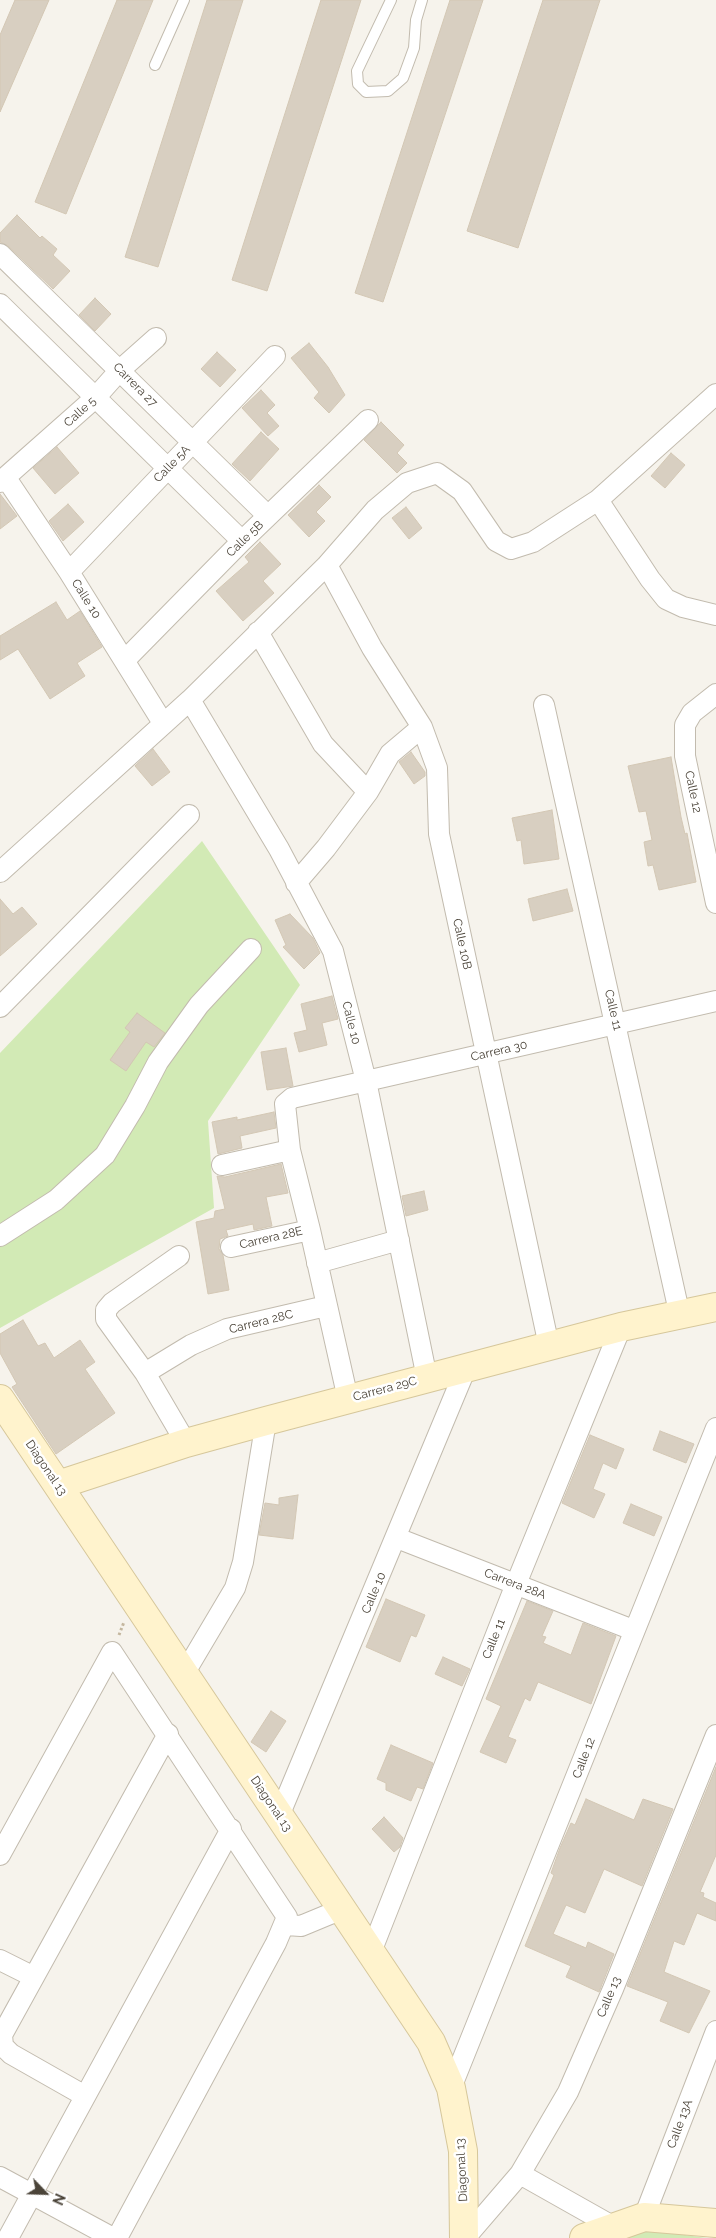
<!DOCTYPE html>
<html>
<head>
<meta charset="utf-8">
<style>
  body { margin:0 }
  #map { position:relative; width:716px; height:2238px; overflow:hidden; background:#f6f3ec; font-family:Raleway,sans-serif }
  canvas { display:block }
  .north { position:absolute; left:20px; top:2168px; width:50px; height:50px; -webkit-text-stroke:4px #fff; paint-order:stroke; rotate:114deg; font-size:14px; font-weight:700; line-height:20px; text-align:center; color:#4b4439 }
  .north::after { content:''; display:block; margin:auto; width:18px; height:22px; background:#4b4439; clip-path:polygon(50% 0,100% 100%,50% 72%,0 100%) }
</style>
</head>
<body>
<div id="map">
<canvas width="716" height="2238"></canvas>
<div class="north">N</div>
</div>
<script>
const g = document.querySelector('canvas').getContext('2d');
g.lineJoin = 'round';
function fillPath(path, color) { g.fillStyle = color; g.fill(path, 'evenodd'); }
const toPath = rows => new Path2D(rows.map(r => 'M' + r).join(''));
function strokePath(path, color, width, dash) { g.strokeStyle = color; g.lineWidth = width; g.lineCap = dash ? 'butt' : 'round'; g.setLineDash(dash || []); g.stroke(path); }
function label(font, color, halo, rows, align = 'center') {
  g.font = font + ' Raleway,sans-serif'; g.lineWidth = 5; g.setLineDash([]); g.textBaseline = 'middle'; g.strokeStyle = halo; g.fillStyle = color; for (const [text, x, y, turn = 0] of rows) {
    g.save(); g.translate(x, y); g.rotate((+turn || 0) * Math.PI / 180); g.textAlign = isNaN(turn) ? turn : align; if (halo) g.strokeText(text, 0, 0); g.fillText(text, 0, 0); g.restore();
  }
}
fillPath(toPath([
  [202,841,300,985,208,1121,214,1208,0,1328,0,1053],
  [634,2228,707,2238,607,2238]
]), '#d2eab5');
const building = toPath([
  [15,0,49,0,0,112,0,35,15,0],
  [117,0,153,0,66,214,35,202,117,0],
  [207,0,243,0,158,267,125,257,207,0],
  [321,0,361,0,267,291,232,280,321,0],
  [450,0,483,0,383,302,355,293,450,0],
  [543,0,600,0,518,248,467,231,543,0],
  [17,215,40,238,42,236,57,249,53,255,70,271,53,289,8,246,0,242,0,233,17,215],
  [95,298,111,314,95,331,79,315,95,298],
  [309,343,328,367,345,395,329,413,314,398,319,392,291,358,309,343],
  [217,352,236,370,220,387,201,369,217,352],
  [261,390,275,405,267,413,279,426,268,436,242,408,261,390],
  [381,422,404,445,397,453,407,463,397,473,364,440,381,422],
  [261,432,279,449,250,481,232,464,261,432],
  [57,447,79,473,55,494,33,468,57,447],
  [671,453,685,465,665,488,651,476,671,453],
  [319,485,331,497,316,512,325,521,309,537,288,515,319,485],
  [0,494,17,516,0,529,0,494],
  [68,504,84,522,63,541,49,521,68,504],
  [406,507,422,528,409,539,392,518,406,507],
  [260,542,281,564,263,581,274,593,243,621,216,591,249,562,245,557,260,542],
  [56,602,67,620,80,611,102,647,77,663,85,676,50,699,18,649,0,660,0,636,56,602],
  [153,749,170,772,152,786,135,766,153,749],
  [411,752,425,772,425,776,414,784,399,762,411,752],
  [671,757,681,817,685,834,687,833,696,882,659,890,653,865,648,866,644,842,652,840,646,811,639,812,628,766,671,757],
  [552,810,559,859,524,864,521,840,517,841,512,818,552,810],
  [567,889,573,911,533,921,528,899,567,889],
  [0,899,13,914,22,907,37,924,0,956,0,899],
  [290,914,313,938,320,953,304,969,283,947,286,945,275,920,290,914],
  [332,996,338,1019,322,1023,327,1045,299,1052,294,1033,307,1030,301,1004,332,996],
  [137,1013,165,1033,154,1047,146,1042,126,1071,110,1060,130,1032,125,1028,137,1013],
  [286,1048,293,1086,267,1090,261,1052,286,1048],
  [274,1112,276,1128,240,1136,242,1148,218,1154,212,1122,237,1117,237,1120,274,1112],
  [281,1164,288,1193,266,1197,272,1226,254,1230,253,1224,226,1230,228,1236,220,1239,219,1249,223,1255,229,1290,208,1294,196,1222,214,1218,215,1211,225,1209,217,1176,225,1177,281,1164],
  [424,1191,428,1210,406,1216,402,1196,424,1191],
  [23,1320,38,1346,45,1343,54,1358,80,1340,95,1362,85,1369,115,1413,56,1454,12,1387,17,1384,0,1353,0,1334,23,1320],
  [660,1431,694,1444,686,1463,653,1450,660,1431],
  [590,1435,624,1449,616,1469,603,1463,593,1489,605,1494,594,1518,562,1503,590,1435],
  [298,1495,293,1539,259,1535,265,1503,279,1505,279,1498,298,1495],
  [631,1504,662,1517,654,1536,623,1523,631,1504],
  [386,1599,425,1615,416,1637,411,1635,400,1662,366,1647,386,1599],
  [527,1601,553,1611,542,1636,546,1637,543,1643,571,1655,583,1623,616,1636,591,1704,538,1682,530,1701,525,1698,508,1737,516,1740,506,1763,480,1752,501,1706,486,1699,527,1601],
  [443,1657,470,1669,462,1686,435,1674,443,1657],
  [271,1711,286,1721,266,1752,251,1742,271,1711],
  [391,1745,433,1763,423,1789,417,1787,411,1801,386,1790,386,1783,377,1779,391,1745],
  [716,1767,716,1855,700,1892,704,1893,703,1897,716,1903,716,1921,697,1913,684,1945,674,1941,664,1972,710,1991,689,2033,660,2021,668,2002,627,1986,716,1767],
  [586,1799,634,1820,643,1799,673,1809,642,1886,604,1869,585,1913,566,1905,553,1934,586,1948,588,1942,614,1954,599,1992,566,1977,571,1966,525,1946,554,1875,551,1873,560,1848,571,1823,575,1825,586,1799],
  [384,1817,403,1838,400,1847,394,1852,372,1829,384,1817]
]);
fillPath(building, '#d8cfc1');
strokePath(building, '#d3c7b4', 1);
const lane = toPath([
  [391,0,357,71,358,84,366,92,388,91,403,78,414,48,416,20,422,0],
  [155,65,184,0]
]);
const street = toPath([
  [0,254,268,516],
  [0,304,242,541],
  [6,478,69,572,163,723],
  [0,482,95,398,120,370,156,338],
  [598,500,650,579,666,599,683,607,716,615],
  [327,565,372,648,422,727,437,768,439,834,549,1346],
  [69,572,275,356],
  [258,632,323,744,368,792],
  [125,660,242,541,368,420],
  [716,694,692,713,685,725,685,756,716,903],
  [190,700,279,849,333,951,366,1081,427,1378],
  [544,705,680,1316],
  [0,872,190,700,327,565,375,510,407,483,437,473,462,491,496,541,511,549,533,542,598,500,716,394],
  [296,883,326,848,368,792,390,754,422,727],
  [0,1007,189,815],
  [222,1165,290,1150],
  [0,1236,56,1200,105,1155,135,1106,158,1062,199,1005,251,949],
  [231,1247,310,1230],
  [179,1256,112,1303,106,1310,106,1319,145,1373,186,1443],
  [317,1263,399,1240],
  [145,1373,191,1345,227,1329,326,1306],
  [348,1399,310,1230,290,1150,285,1104,292,1098,716,1001],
  [397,1538,633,1630],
  [184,1674,235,1588,243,1562,266,1421],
  [279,1816,466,1368],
  [0,1855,112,1652,287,1917,276,1943,117,2238],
  [286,1925,301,1926,342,1909],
  [371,1952,516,1584,621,1327],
  [0,1960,34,1977],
  [451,2088,716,1428],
  [85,2096,11,2054,3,2046,2,2035,168,1734],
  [520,2174,614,2227],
  [0,2177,113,2238],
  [644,2217,716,2031],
  [8,2238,231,1829],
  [465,2238,520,2174,568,2092,613,1989,716,1735]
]);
const secondary = toPath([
  [0,1399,431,2042,451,2088,463,2151,464,2238],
  [58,1485,186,1443,266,1421,621,1327,716,1307],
  [584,2238,644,2217,716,2223]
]);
strokePath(lane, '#c2bbae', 12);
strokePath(street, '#c2bbae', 22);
strokePath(secondary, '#d6c79b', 30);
strokePath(toPath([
  [119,1635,124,1622]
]), '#c4b79f', 3, [2.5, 2.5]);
strokePath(lane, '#fff', 10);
strokePath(street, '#fff', 20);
strokePath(secondary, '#fff3cd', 28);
label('12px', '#4b4439', '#fff', [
  ["Carrera 27",135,385,45],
  ["Calle 5",80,412,-42],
  ["Calle 5A",172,464,-46],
  ["Calle 5B",245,539,-44],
  ["Calle 10",86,599,58],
  ["Calle 12",693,792,78],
  ["Calle 10B",462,944,78],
  ["Calle 11",613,1010,77],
  ["Calle 10",351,1023,76],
  ["Carrera 30",499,1051,-13],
  ["Carrera 28E",271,1238,-13],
  ["Carrera 28C",261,1322,-14],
  ["Carrera 29C",385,1389,-15],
  ["Diagonal 13",46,1468,56],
  ["Carrera 28A",515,1584,21],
  ["Calle 10",374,1593,-67],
  ["Calle 11",494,1639,-68],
  ["Calle 12",584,1758,-69],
  ["Diagonal 13",271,1804,56],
  ["Calle 13",609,1997,-67],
  ["Calle 13A",680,2124,-69],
  ["Diagonal 13",462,2170,-93]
]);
</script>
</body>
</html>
